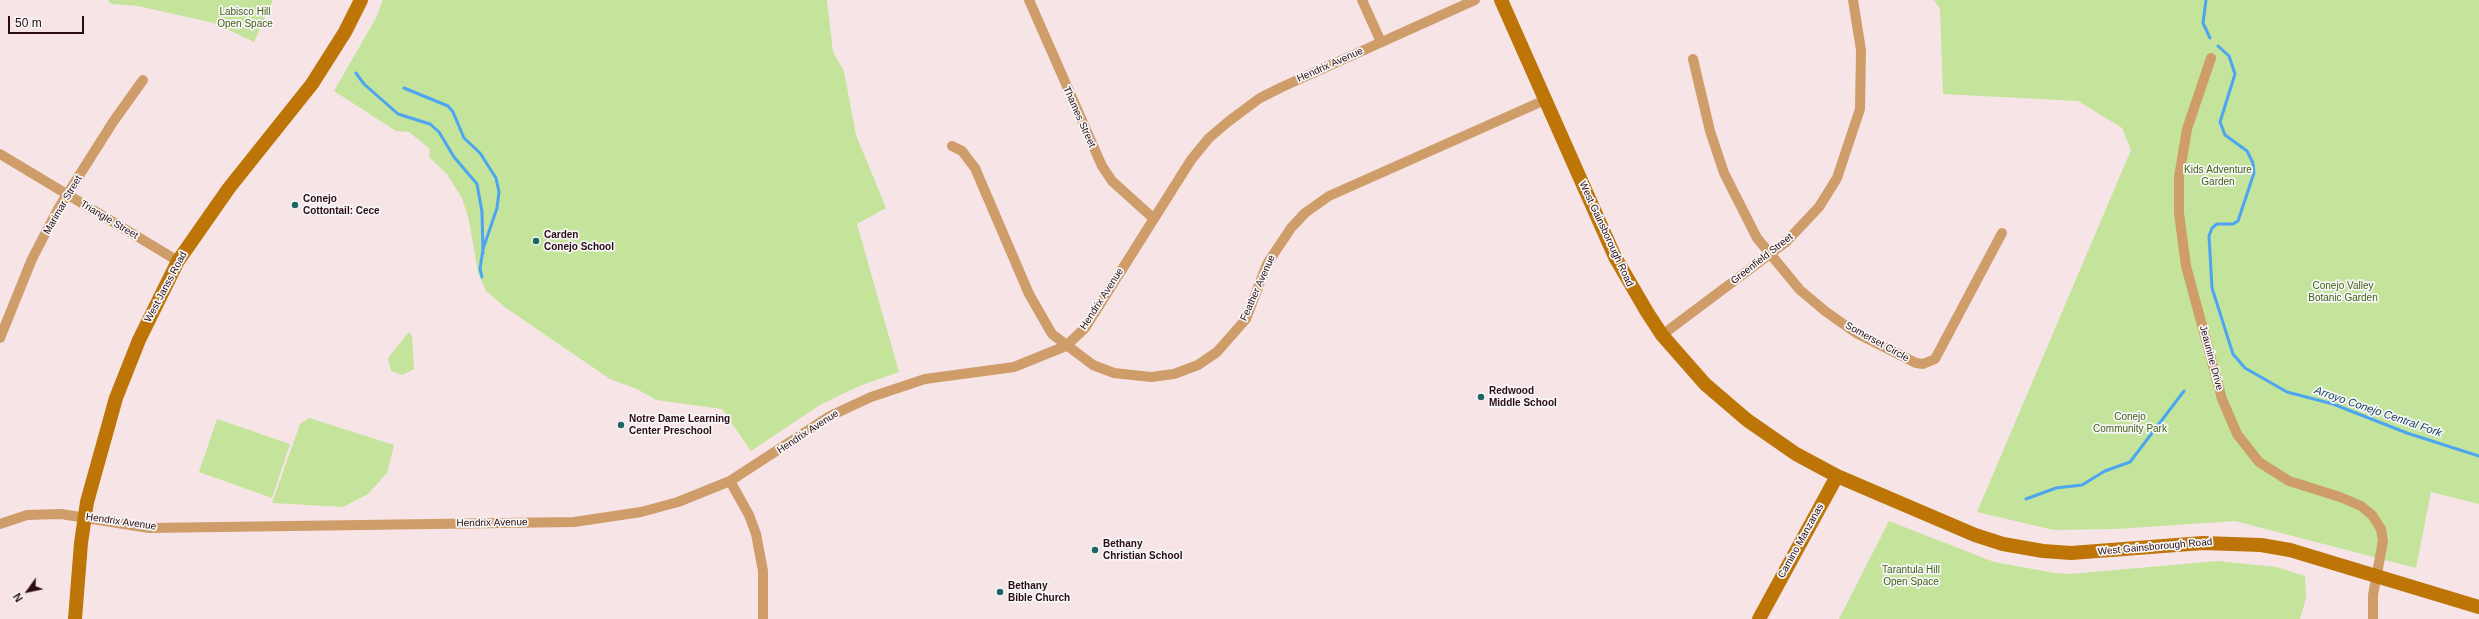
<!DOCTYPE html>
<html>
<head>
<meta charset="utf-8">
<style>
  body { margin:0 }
  #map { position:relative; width:2479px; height:619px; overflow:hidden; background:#f7e4e6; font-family:Helvetica,sans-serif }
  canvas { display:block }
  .north { position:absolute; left:8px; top:571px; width:40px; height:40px; -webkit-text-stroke:3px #f6f6f6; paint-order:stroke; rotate:237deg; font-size:11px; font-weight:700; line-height:16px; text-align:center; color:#2b0c14 }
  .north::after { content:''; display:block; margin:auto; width:14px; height:18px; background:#2b0c14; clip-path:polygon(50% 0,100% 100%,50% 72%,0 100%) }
  .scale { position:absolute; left:8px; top:16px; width:76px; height:18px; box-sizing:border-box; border:2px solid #2b0c14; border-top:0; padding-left:5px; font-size:12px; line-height:14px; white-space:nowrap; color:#2b0c14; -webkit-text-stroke:3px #f6f6f6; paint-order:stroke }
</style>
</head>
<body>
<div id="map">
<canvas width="2479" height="619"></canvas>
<div class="north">N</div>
<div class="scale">50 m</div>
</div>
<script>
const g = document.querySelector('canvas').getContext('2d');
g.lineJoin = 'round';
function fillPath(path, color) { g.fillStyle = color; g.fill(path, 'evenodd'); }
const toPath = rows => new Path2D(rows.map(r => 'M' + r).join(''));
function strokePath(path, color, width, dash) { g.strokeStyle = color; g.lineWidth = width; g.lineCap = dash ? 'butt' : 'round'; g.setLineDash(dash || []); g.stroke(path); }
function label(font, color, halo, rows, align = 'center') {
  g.font = font + ' Helvetica,sans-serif'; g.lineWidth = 3.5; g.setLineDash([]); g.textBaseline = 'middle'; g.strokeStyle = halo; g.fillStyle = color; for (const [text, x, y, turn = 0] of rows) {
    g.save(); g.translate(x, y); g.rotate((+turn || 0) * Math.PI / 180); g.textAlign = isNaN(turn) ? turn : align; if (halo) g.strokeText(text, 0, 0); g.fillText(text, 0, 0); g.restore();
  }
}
fillPath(toPath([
  [108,0,273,0,254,42,214,23,138,6,111,4],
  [383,0,827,0,833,52,844,71,856,135,886,208,857,224,899,372,859,386,820,405,751,451,722,409,656,400,637,389,610,379,506,308,486,291,478,273,469,220,462,198,447,174,429,157,430,149,409,132,396,131,334,91,376,18],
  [1934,0,2479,0,2479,504,2431,492,2416,568,2235,521,2116,529,2054,530,1977,512,2131,150,2122,128,2078,101,1943,94,1940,9],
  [409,332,412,336,414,369,402,375,391,371,388,358],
  [309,418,394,445,387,473,368,494,343,507,272,503,300,424],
  [217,419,290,444,272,498,199,472],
  [1889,521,1994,562,2055,573,2071,574,2217,561,2276,567,2305,576,2306,598,2300,619,1839,619]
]), '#c4e49b');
strokePath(toPath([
  [2206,0,2203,23,2210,38],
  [2218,46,2229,56,2235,74,2220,122,2225,135,2247,151,2253,163,2254,173,2238,221,2233,224,2217,224,2212,228,2209,236,2212,288,2233,354,2245,368,2287,392,2333,404,2407,433,2479,456],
  [356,73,364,84,398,114,430,124,439,132,454,157,477,184,482,212,483,253],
  [404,88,448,106,453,112,464,138,480,153,496,178,499,192,497,208,483,249,480,269,482,277],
  [2026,499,2056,488,2082,485,2105,471,2130,462,2184,391]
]), '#4da5f1', 3);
strokePath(toPath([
  [1029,0,1102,166,1112,181,1153,218],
  [1362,0,1381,42],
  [2211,58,2187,129,2179,177,2179,213,2186,266,2222,399,2237,434,2259,462,2289,481,2340,497,2361,506,2372,515,2381,529,2383,541,2373,595,2373,619],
  [1693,59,1710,131,1724,173,1757,238,1800,290,1825,311,1856,333,1916,363,1923,364,1935,359,2002,233],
  [952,146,962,151,975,168,1029,294,1052,334,1093,365,1114,373,1151,377,1174,374,1198,365,1217,352,1246,319,1267,264,1291,228,1305,213,1329,196,1545,100],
  [0,154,178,261],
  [1662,335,1786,242,1819,207,1837,178,1860,109,1861,50,1853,0],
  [0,338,32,259,58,209,113,122,143,80],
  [730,481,749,515,756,534,763,571,763,619],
  [0,524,27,515,61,514,149,528,574,522,641,512,678,502,730,481,830,416,871,397,925,379,1014,367,1066,346,1085,328,1191,160,1209,138,1229,121,1260,98,1282,87,1475,0]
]), '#ce9d69', 10);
strokePath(toPath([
  [1501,0,1615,257,1647,312,1662,335,1705,384,1747,420,1796,454,1837,476,1975,535,2003,544,2043,551,2071,553,2203,543,2261,545,2290,550,2479,607],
  [75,619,81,543,87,502,116,398,139,340,178,261,229,188,312,84,345,32,361,0],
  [1759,619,1837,476]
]), '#bd7507', 14);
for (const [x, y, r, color] of [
  [295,205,4,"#1c6762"],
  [536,241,4,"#1c6762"],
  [1481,397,4,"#1c6762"],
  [621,425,4,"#1c6762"],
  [1095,550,4,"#1c6762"],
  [1000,592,4,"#1c6762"]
]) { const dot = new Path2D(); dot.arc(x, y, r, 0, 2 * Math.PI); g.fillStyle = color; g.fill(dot); strokePath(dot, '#f6f6f6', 1.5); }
label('10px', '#456018', '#f6f6f6', [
  ["Labisco Hill",245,12],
  ["Open Space",245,24],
  ["Kids Adventure",2218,170],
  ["Garden",2218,182],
  ["Conejo Valley",2343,286],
  ["Botanic Garden",2343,298],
  ["Conejo",2130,417],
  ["Community Park",2130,429],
  ["Tarantula Hill",1911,570],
  ["Open Space",1911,582]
]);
label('10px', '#2b0c14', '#f6f6f6', [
  ["Hendrix Avenue",1330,65,-24],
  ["Thames Street",1079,117,66],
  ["Marimar Street",63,205,-60],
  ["Triangle Street",109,220,31],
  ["West Gainsborough Road",1606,234,65],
  ["Greenfield Street",1762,259,-38],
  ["West Janss Road",166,287,-62],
  ["Feather Avenue",1258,288,-66],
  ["Hendrix Avenue",1102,299,-57],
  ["Somerset Circle",1877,342,29],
  ["Jeaunine Drive",2211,358,75],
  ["Hendrix Avenue",808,432,-33],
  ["Hendrix Avenue",121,522,8],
  ["Hendrix Avenue",492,523,-1],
  ["Camino Manzanas",1801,541,-61],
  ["West Gainsborough Road",2155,547,-5]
]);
label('bold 10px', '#2b0c14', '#f6f6f6', [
  ["Conejo",303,199],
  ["Cottontail: Cece",303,211],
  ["Carden",544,235],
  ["Conejo School",544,247],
  ["Redwood",1489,391],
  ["Middle School",1489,403],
  ["Notre Dame Learning",629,419],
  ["Center Preschool",629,431],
  ["Bethany",1103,544],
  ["Christian School",1103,556],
  ["Bethany",1008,586],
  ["Bible Church",1008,598]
], 'left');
label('italic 11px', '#1e4261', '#f6f6f6', [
  ["Arroyo Conejo Central Fork",2378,412,19]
]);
</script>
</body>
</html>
